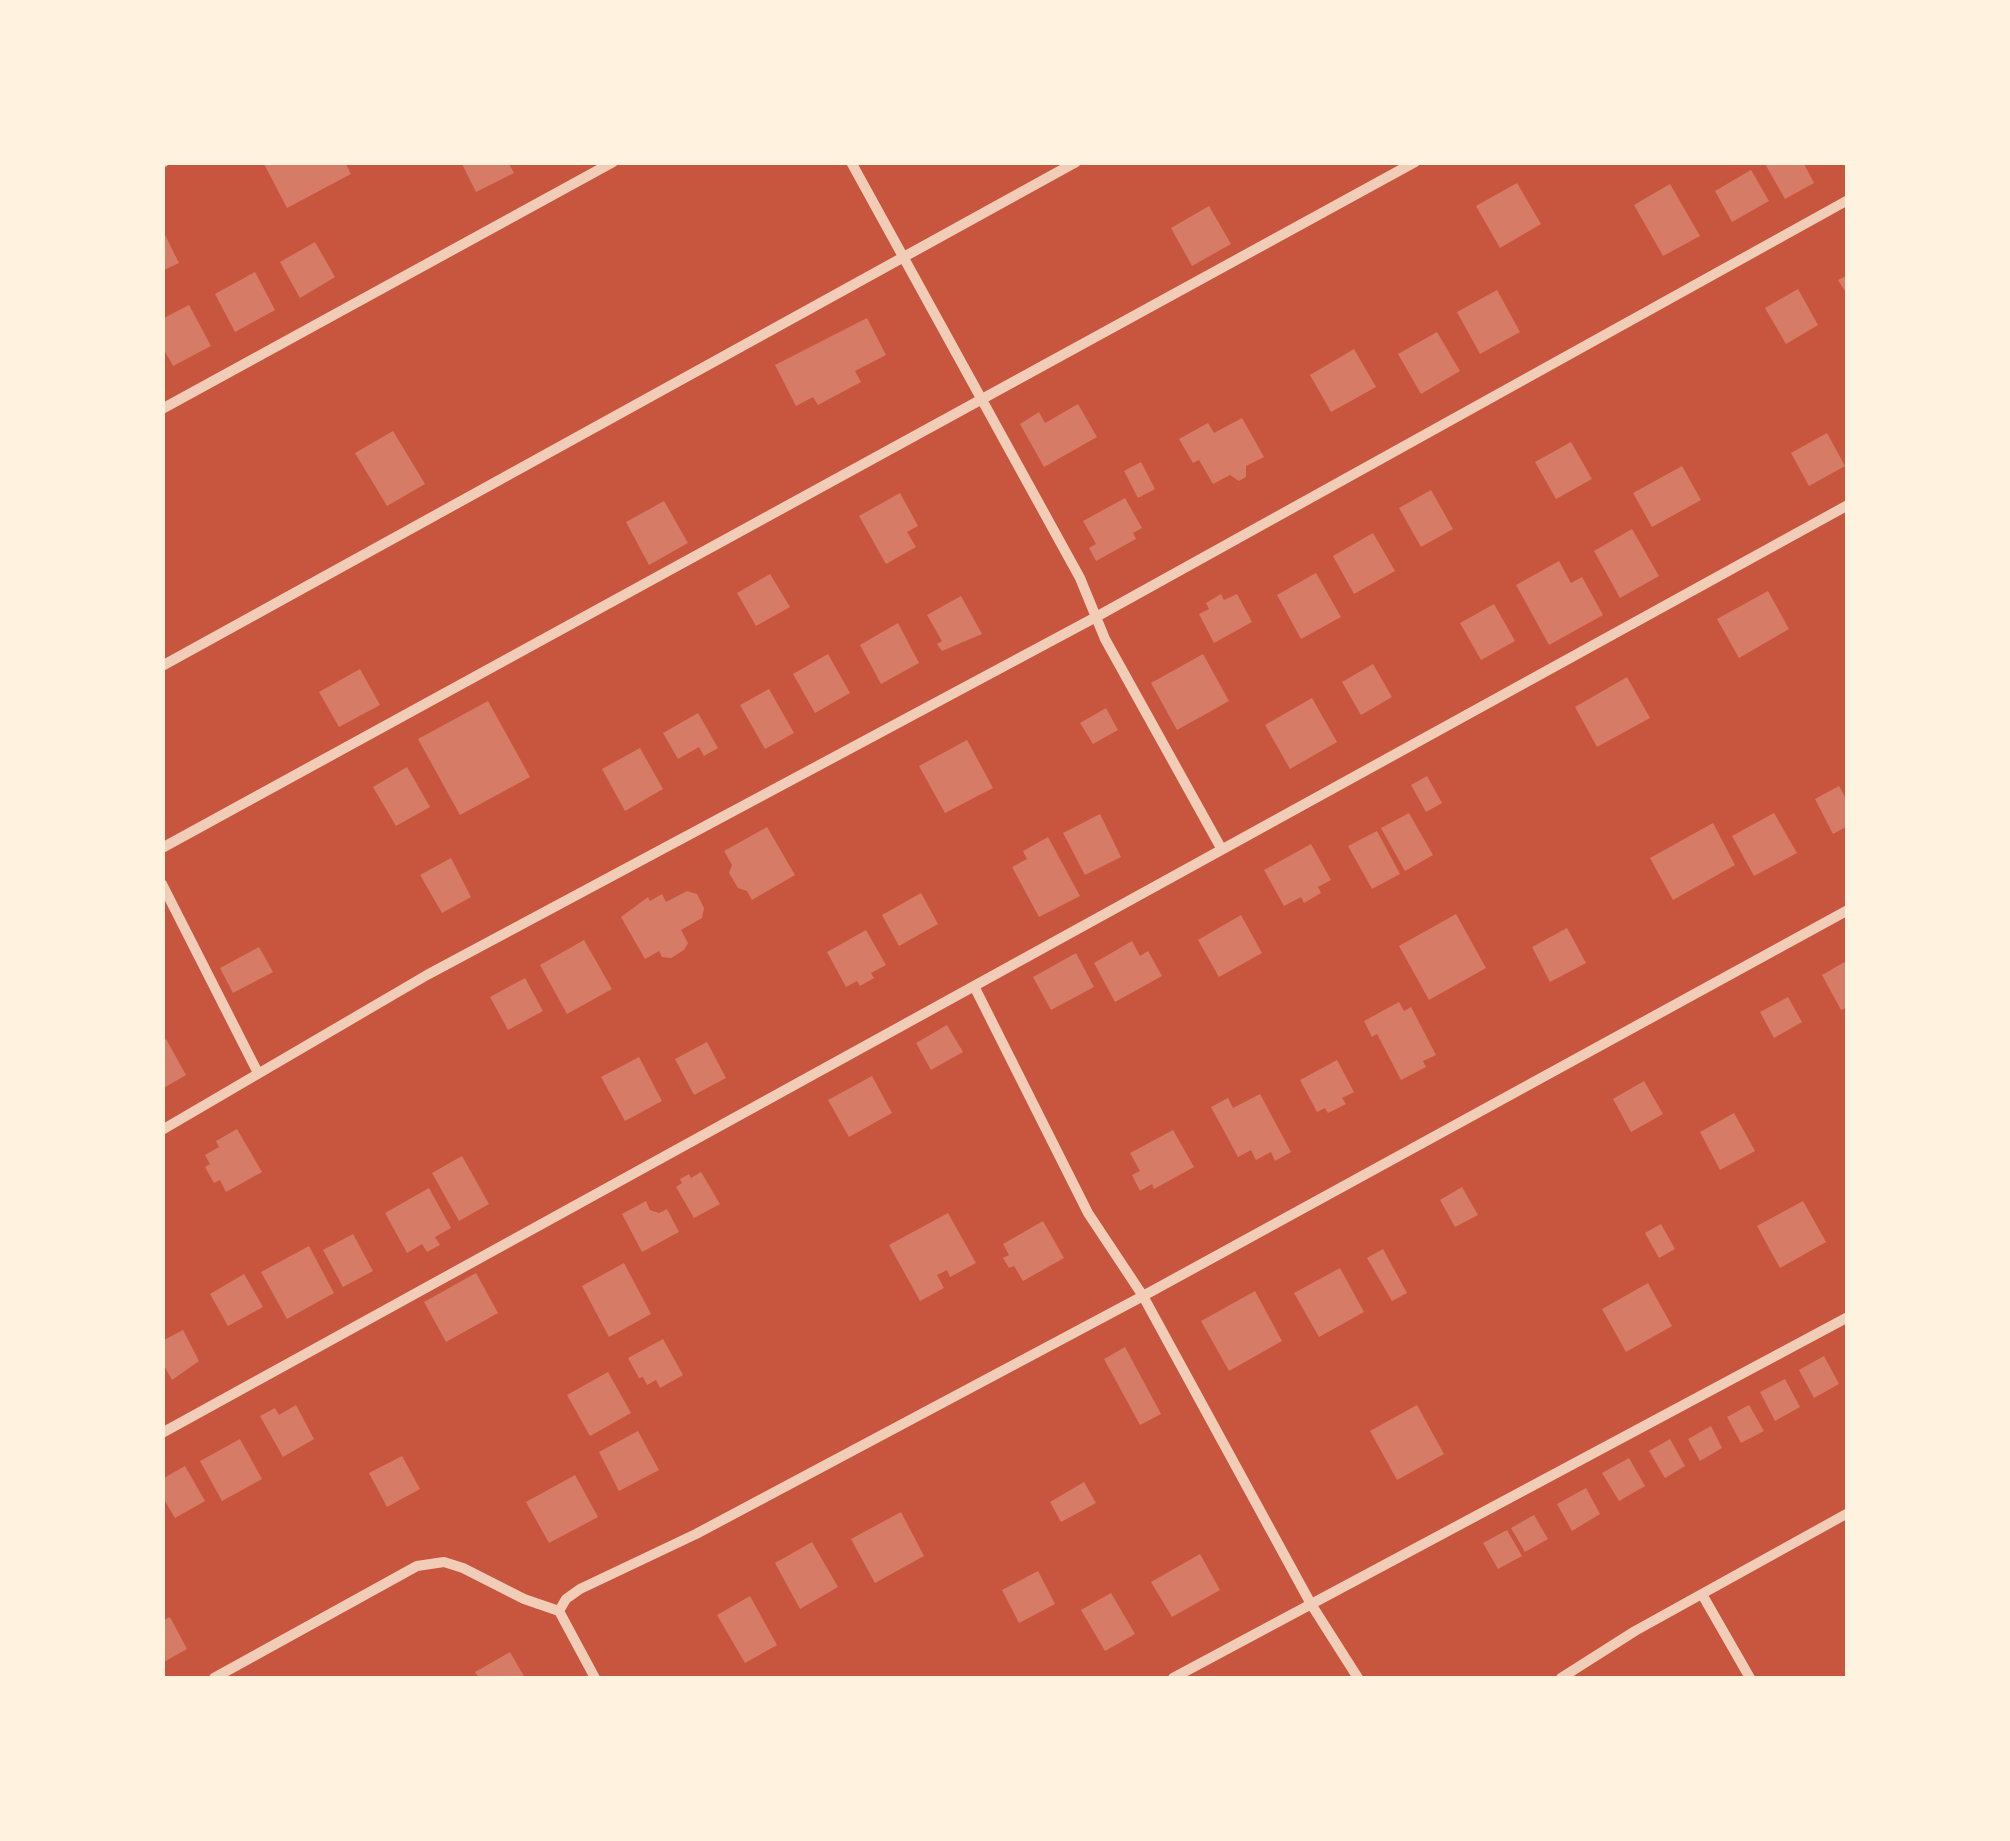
<!DOCTYPE html>
<html>
<head>
<meta charset="utf-8">
<style>
  body { margin:0 }
  #map { position:relative; width:2010px; height:1841px; overflow:hidden; background:#c8553d; font-family:Lato,sans-serif }
  canvas { display:block }
  .frame { position:absolute; inset:0; border:165px solid #fff3e0; pointer-events:none }
</style>
</head>
<body>
<div id="map">
<canvas width="2010" height="1841"></canvas>
<div class="frame"></div>
</div>
<script>
const g = document.querySelector('canvas').getContext('2d');
g.lineJoin = 'round';
function fillPath(path, color) { g.fillStyle = color; g.fill(path, 'evenodd'); }
const toPath = rows => new Path2D(rows.map(r => 'M' + r).join(''));
function strokePath(path, color, width, dash) { g.strokeStyle = color; g.lineWidth = width; g.lineCap = dash ? 'butt' : 'round'; g.setLineDash(dash || []); g.stroke(path); }
fillPath(toPath([
  [263,162,345,162,351,174,287,208],
  [461,162,508,162,514,173,476,192],
  [1764,162,1803,162,1814,183,1785,199],
  [1751,170,1769,201,1732,222,1715,191],
  [1517,183,1541,224,1500,248,1476,206],
  [1670,184,1700,236,1663,256,1634,205],
  [1209,206,1231,244,1192,266,1171,228],
  [162,229,179,263,162,271],
  [315,242,335,277,300,298,280,262],
  [255,272,275,310,235,332,215,294],
  [1848,275,1848,296,1838,280],
  [1798,289,1818,325,1786,344,1765,308],
  [1497,290,1520,332,1480,354,1457,312],
  [189,305,211,346,173,366,162,346,162,319],
  [867,318,886,355,855,371,861,382,818,405,813,397,796,406,775,365],
  [1437,332,1460,371,1421,394,1398,354],
  [1354,349,1376,387,1331,412,1310,375],
  [1078,404,1097,437,1044,467,1020,424,1039,412,1045,423],
  [1242,418,1264,457,1246,466,1246,477,1239,481,1230,475,1213,484,1199,460,1193,463,1179,439,1208,423,1214,433],
  [393,431,425,484,387,506,355,453],
  [1827,433,1845,466,1809,486,1791,453],
  [1571,442,1592,479,1556,499,1535,462],
  [1141,462,1155,489,1138,498,1124,471],
  [1682,466,1701,500,1652,527,1633,493],
  [1431,490,1453,529,1421,547,1399,508],
  [900,493,918,526,907,532,916,547,886,564,859,516],
  [1125,498,1142,528,1133,533,1136,539,1096,561,1089,548,1096,544,1083,521],
  [664,501,688,543,649,565,626,522],
  [1632,529,1659,576,1620,598,1594,551],
  [1373,533,1395,571,1354,594,1333,556],
  [1559,561,1571,583,1582,577,1603,615,1549,645,1516,585],
  [1316,573,1341,617,1301,639,1277,595],
  [770,574,790,607,756,626,737,593],
  [1768,591,1789,629,1739,658,1717,619],
  [1221,594,1224,600,1237,594,1252,622,1214,643,1199,614,1209,609,1206,603],
  [961,596,982,634,942,651,937,644,942,641,927,615],
  [1494,604,1515,641,1481,660,1460,623],
  [898,623,919,663,881,684,860,645],
  [828,654,850,693,815,713,793,674],
  [1203,654,1229,701,1177,730,1151,683],
  [1373,664,1392,697,1361,715,1342,682],
  [360,669,380,705,339,727,319,692],
  [1627,677,1650,718,1597,747,1575,707],
  [769,689,794,733,765,749,740,705],
  [1312,698,1337,742,1290,769,1265,725],
  [488,701,530,777,460,815,418,739],
  [1106,708,1118,730,1093,744,1080,723],
  [698,713,718,748,704,756,699,747,678,759,663,733],
  [967,740,993,788,945,813,919,766],
  [640,748,663,789,625,811,602,769],
  [407,767,430,807,396,826,373,787],
  [1427,776,1442,803,1426,812,1411,785],
  [1839,786,1848,802,1848,826,1833,834,1815,799],
  [1409,813,1433,855,1405,871,1381,828],
  [1774,813,1797,853,1754,876,1732,836],
  [1100,814,1121,857,1085,875,1063,833],
  [1713,823,1735,865,1673,900,1650,858],
  [767,827,795,875,752,900,747,891,738,888,729,873,732,865,724,851],
  [1377,831,1400,874,1372,889,1348,846],
  [1048,837,1080,896,1039,917,1012,867,1027,859,1023,851],
  [1311,844,1331,880,1318,887,1321,893,1304,903,1301,897,1284,906,1264,870],
  [451,858,471,897,442,913,420,875],
  [687,891,697,894,704,908,702,918,681,930,688,943,684,950,671,958,662,957,659,951,645,959,621,917,648,897,650,901,662,894,666,902],
  [921,893,938,924,899,946,882,915],
  [1456,914,1486,968,1429,1000,1399,946],
  [1241,915,1262,953,1219,977,1198,940],
  [1567,928,1586,963,1550,982,1532,947],
  [866,930,886,965,871,973,874,978,860,986,857,981,846,987,827,952],
  [584,940,612,989,567,1014,540,965],
  [1132,941,1140,956,1148,951,1162,976,1115,1002,1094,963],
  [259,947,273,972,233,993,220,968],
  [1076,953,1094,987,1051,1010,1033,977],
  [1848,960,1848,1007,1841,1010,1822,975],
  [525,978,543,1011,508,1030,490,997],
  [1788,997,1802,1022,1774,1038,1760,1012],
  [1399,1002,1404,1011,1411,1007,1436,1055,1423,1061,1426,1067,1401,1080,1377,1034,1372,1037,1364,1021],
  [947,1025,963,1052,931,1070,916,1043],
  [166,1039,186,1075,162,1089,162,1042],
  [707,1042,726,1078,694,1095,675,1059],
  [639,1057,662,1101,625,1121,601,1077],
  [1337,1060,1354,1092,1342,1098,1346,1104,1328,1113,1325,1108,1317,1112,1300,1080],
  [872,1076,892,1113,849,1137,828,1100],
  [1644,1081,1663,1114,1631,1132,1613,1099],
  [1260,1094,1291,1152,1275,1161,1271,1152,1256,1160,1251,1150,1238,1157,1211,1107,1228,1098,1233,1108],
  [1734,1113,1755,1151,1720,1170,1700,1132],
  [237,1129,262,1172,226,1192,220,1180,214,1183,205,1167,210,1164,205,1155,219,1147,216,1141],
  [1173,1130,1194,1167,1154,1189,1152,1184,1140,1191,1132,1175,1140,1171,1130,1153],
  [462,1156,489,1204,459,1221,432,1173],
  [701,1172,720,1204,694,1218,676,1187,682,1183,680,1179,689,1174,691,1178],
  [1462,1187,1478,1215,1455,1227,1440,1200],
  [429,1188,451,1228,435,1237,440,1245,427,1252,422,1244,407,1253,385,1213],
  [646,1201,650,1210,659,1213,667,1209,679,1232,642,1252,622,1214],
  [1803,1201,1826,1242,1780,1268,1757,1226],
  [948,1213,976,1263,950,1277,947,1270,937,1275,944,1288,920,1301,889,1245],
  [1043,1221,1064,1258,1023,1281,1014,1266,1009,1268,1003,1258,1009,1255,1003,1244],
  [1661,1224,1675,1249,1659,1258,1645,1233],
  [353,1234,373,1271,343,1287,323,1250],
  [309,1246,334,1293,287,1319,261,1272],
  [1383,1249,1407,1293,1392,1301,1367,1258],
  [624,1263,651,1314,609,1337,582,1286],
  [1340,1268,1364,1312,1319,1337,1294,1293],
  [476,1273,498,1313,446,1342,424,1302],
  [244,1274,263,1307,228,1326,210,1294],
  [1648,1283,1672,1326,1626,1352,1602,1309],
  [1255,1291,1282,1341,1229,1371,1201,1321],
  [183,1330,199,1361,172,1380,162,1362,162,1341],
  [663,1339,683,1375,660,1388,656,1380,647,1385,643,1377,639,1378,628,1358],
  [1125,1347,1161,1414,1140,1425,1104,1359],
  [1824,1356,1839,1384,1814,1398,1799,1370],
  [608,1372,631,1413,590,1436,567,1395],
  [1785,1379,1800,1407,1775,1421,1760,1392],
  [296,1405,314,1439,283,1457,260,1416,275,1408,279,1415],
  [1417,1405,1444,1454,1397,1480,1370,1431],
  [1749,1405,1764,1431,1741,1443,1727,1417],
  [1711,1426,1722,1448,1700,1461,1688,1439],
  [638,1431,659,1470,619,1491,599,1452],
  [240,1439,262,1479,222,1501,200,1461],
  [1670,1439,1685,1466,1665,1478,1649,1451],
  [402,1456,420,1489,387,1507,369,1473],
  [1629,1458,1645,1486,1619,1501,1602,1473],
  [185,1466,205,1501,175,1518,162,1496,162,1479],
  [575,1475,598,1517,549,1543,526,1502],
  [1084,1482,1096,1503,1061,1522,1050,1502],
  [1586,1488,1600,1514,1572,1531,1557,1504],
  [901,1512,924,1556,875,1583,851,1539],
  [1534,1515,1548,1539,1525,1552,1511,1528],
  [1507,1530,1522,1556,1498,1569,1483,1543],
  [812,1542,838,1587,800,1609,775,1563],
  [1200,1554,1220,1590,1172,1617,1151,1582],
  [1038,1571,1055,1604,1019,1623,1002,1590],
  [1111,1593,1135,1634,1105,1651,1081,1610],
  [750,1596,777,1645,745,1663,717,1615],
  [170,1617,187,1649,162,1663,162,1621],
  [510,1652,525,1678,479,1678,475,1672]
]), '#d67c66');
strokePath(toPath([
  [851,162,1080,578,1105,639,1221,848],
  [162,163,164,162],
  [162,409,613,162],
  [162,666,1076,162],
  [162,848,1415,162],
  [162,884,258,1073],
  [974,986,1088,1213,1143,1296,1311,1604,1358,1678],
  [162,1130,427,975,1096,617,1848,200],
  [162,1433,1848,505],
  [1703,1596,1750,1678],
  [214,1678,417,1566,444,1562,463,1568,524,1599,559,1611],
  [595,1678,559,1611,566,1599,580,1589,696,1534,1143,1296,1848,910],
  [1173,1678,1848,1317],
  [1561,1678,1635,1631,1848,1513]
]), '#f1ccb7', 10);
</script>
</body>
</html>
